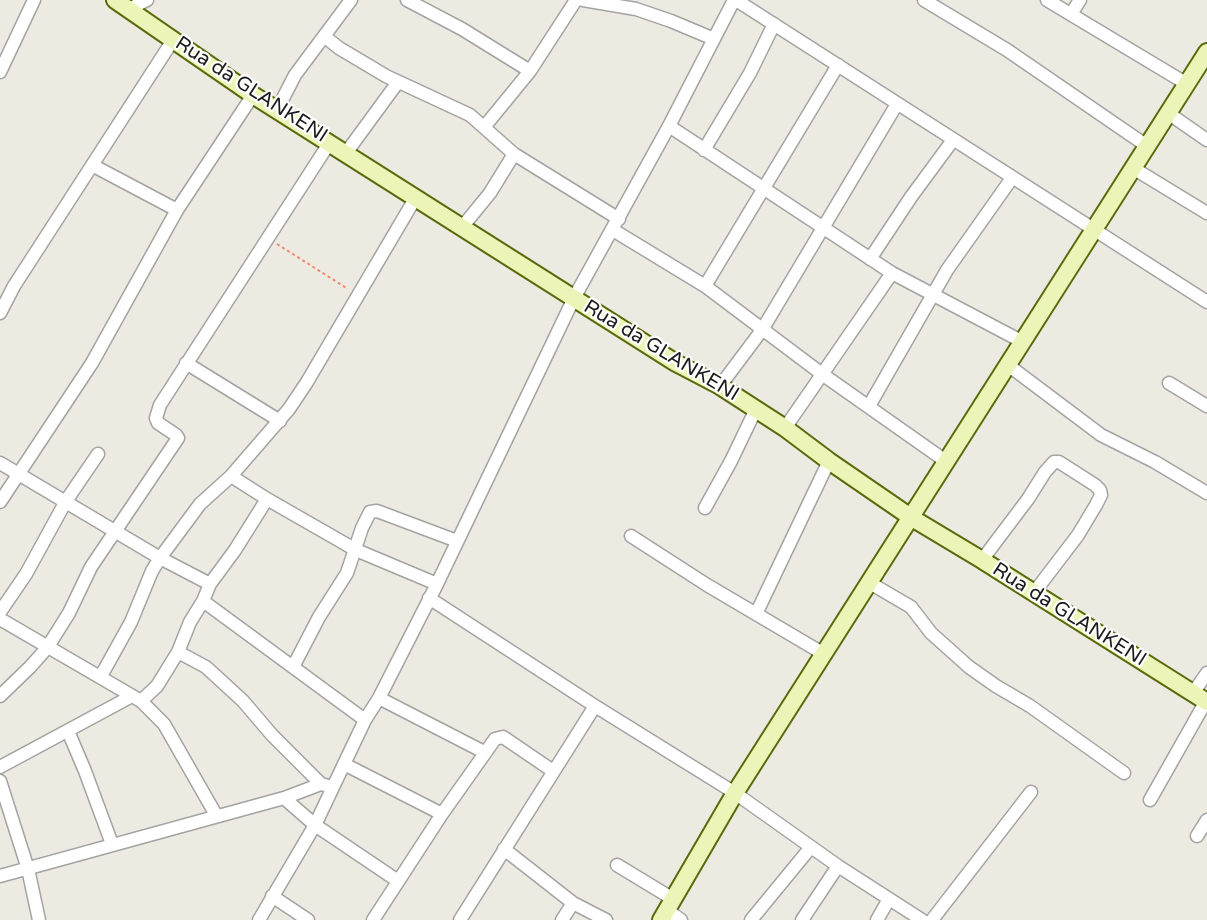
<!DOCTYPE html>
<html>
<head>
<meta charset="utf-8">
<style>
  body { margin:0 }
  canvas { display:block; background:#edeae2 }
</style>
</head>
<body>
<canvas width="1207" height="920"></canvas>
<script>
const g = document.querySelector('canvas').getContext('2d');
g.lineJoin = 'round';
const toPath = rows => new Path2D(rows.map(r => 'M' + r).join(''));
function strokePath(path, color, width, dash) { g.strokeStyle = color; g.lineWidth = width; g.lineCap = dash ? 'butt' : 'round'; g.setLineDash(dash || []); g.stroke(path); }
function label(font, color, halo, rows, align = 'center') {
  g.font = font + ' "Varela Round",sans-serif'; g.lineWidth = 4.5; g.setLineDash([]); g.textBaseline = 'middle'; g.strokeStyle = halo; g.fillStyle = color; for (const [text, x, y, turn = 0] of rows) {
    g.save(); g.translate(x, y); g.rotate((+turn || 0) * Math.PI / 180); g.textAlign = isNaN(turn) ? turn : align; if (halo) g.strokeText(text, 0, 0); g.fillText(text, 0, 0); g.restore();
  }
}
const street = toPath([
  [407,0,462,29,530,71],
  [583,0,636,9,671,21,714,39],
  [736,0,1207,302],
  [924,0,1007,50,1147,146],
  [1047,0,1187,84],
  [129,9,147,0],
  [1071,14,1080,0],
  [324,36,339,48,386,76,470,115,514,154,619,219],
  [0,72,34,0],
  [277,110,295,75,351,0],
  [1168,113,1207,140],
  [485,126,530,71,576,0],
  [669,126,892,273,1023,342],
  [704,150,750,73,774,24],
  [346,153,398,82],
  [92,165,177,210],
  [1133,168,1207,213],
  [463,226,490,193,514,154],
  [613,230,705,286,822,374,947,462],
  [870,259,911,197,953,140],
  [705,286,838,65],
  [0,313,14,286,173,40],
  [186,363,280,421],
  [1008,365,1101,435,1155,462,1207,493],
  [1169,383,1207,406],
  [720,386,762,330,897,104],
  [869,406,947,270,1012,178],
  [785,428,892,273],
  [0,463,160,558,210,584],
  [231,476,267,499,356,550,437,584],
  [0,502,92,363,177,210,253,95],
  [705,508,731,461,756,409],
  [631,536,707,585,824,654],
  [982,560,1028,499,1045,472,1054,462,1059,462,1095,485,1100,490,1101,495,1096,505,1078,535,1033,594],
  [870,583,911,607,931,633,969,667,996,686,1030,706,1124,773],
  [429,598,595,706,735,793,838,866,922,920],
  [203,601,365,720],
  [0,612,26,574,66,501,98,454],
  [756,614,829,461],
  [0,619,141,701,164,724,216,815],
  [178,652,206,667,243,701,272,735,321,784],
  [293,667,319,617,347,573,362,528,370,512,377,511,457,541],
  [101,676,131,622,152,571,160,558,200,504,231,476,289,409,307,382,416,197],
  [1193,693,1207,673],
  [0,696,30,667,47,648,69,613,91,567,176,441,178,438,176,435,158,423,156,418,160,405,330,142],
  [379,698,484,752],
  [141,701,157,686,178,652,190,622,203,601,210,584,235,550,267,499],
  [68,731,85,771,112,844],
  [344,764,442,814],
  [0,767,132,696],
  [0,781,28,869,39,920],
  [284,798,315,825,398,881],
  [1150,800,1206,701],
  [1197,836,1207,820],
  [504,849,573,903,606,920],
  [617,865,673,899],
  [0,876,284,798,321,784,332,787],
  [272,896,308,920],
  [667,910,681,920],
  [259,920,315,825,365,720,379,698,437,584,574,298,669,126,734,0],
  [373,920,442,814,495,739,503,737,553,771],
  [460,920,595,706],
  [562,920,573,903],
  [751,920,811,847],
  [802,920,838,866],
  [877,920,889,899],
  [932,920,1031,792]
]);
const secondary = toPath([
  [115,0,253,95,676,363,720,386,785,428,829,461,912,518,982,560,1207,702],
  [661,920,735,793,1207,52]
]);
strokePath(street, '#a3a3a3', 15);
strokePath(secondary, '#576b0b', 20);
strokePath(toPath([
  [277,244,348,289]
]), '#f1886e', 2, [3, 3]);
strokePath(street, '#fff', 12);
strokePath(secondary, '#ecf5b7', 16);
label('20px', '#1c1c1c', '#fff', [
  ["Rua da GLANKENI",251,90,33],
  ["Rua da GLANKENI",661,351,31],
  ["Rua da GLANKENI",1069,615,32]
]);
</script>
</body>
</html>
